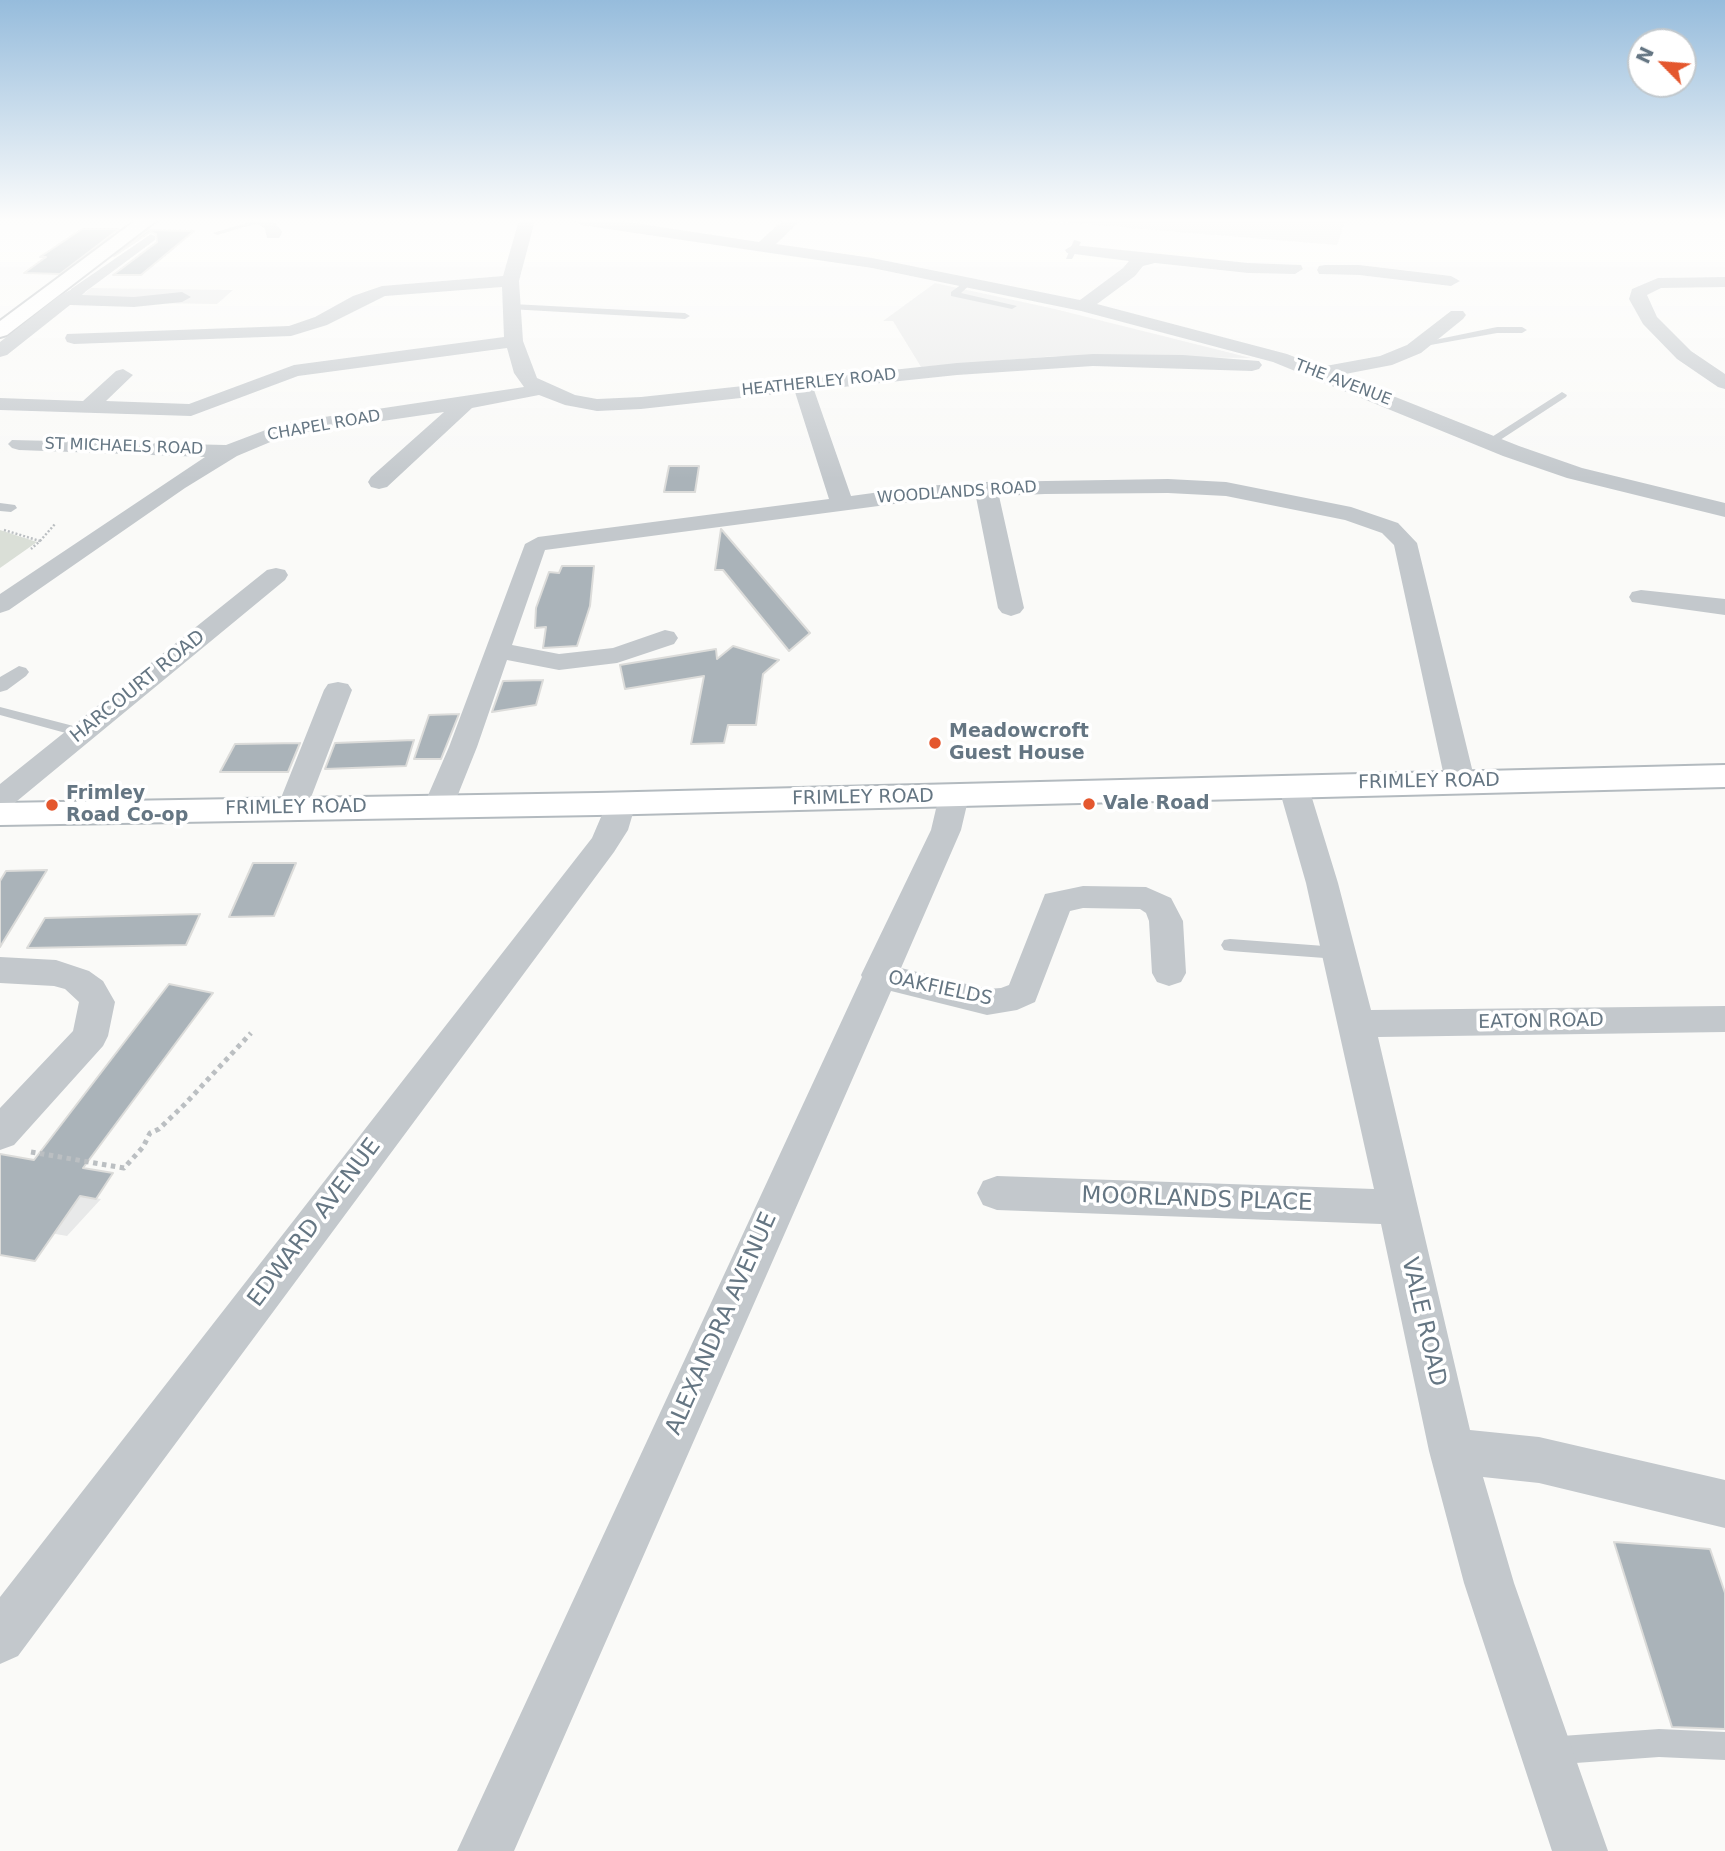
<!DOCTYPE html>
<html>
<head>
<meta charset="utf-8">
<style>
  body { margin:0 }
  #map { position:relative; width:1725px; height:1851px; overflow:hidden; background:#fafaf8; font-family:"DejaVu Sans",sans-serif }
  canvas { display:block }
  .north { position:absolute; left:1627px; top:28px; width:70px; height:70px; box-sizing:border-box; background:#fff; border:2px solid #c1c8cd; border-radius:50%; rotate:295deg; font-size:19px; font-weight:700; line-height:28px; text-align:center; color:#657683 }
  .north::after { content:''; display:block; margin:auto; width:24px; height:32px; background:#e4572e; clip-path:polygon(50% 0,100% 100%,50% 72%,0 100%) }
</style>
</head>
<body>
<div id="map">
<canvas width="1725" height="1851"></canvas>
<div class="north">N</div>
</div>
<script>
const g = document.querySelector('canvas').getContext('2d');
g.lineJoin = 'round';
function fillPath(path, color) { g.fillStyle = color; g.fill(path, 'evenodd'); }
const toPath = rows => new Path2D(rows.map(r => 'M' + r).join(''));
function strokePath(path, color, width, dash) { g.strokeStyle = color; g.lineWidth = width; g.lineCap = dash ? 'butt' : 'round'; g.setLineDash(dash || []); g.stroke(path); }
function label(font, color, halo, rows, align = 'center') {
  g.font = font + ' "DejaVu Sans",sans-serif'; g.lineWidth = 7; g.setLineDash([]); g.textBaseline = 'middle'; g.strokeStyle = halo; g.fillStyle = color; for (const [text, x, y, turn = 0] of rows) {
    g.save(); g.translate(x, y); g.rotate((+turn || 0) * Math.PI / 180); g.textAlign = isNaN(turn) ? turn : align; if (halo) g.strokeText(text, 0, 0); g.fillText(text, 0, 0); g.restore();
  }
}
fillPath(toPath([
  [1035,220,1346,220,1337,245],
  [935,283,1055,309,1251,358,1056,356,921,367,893,321,883,321],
  [91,288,233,290,217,304,74,302],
  [0,1182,101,1199,67,1236,0,1224]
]), '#e8e9e9');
fillPath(toPath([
  [0,530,37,542,0,568]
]), '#dadfd7');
const building = toPath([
  [82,229,119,229,60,274,24,273,46,257,40,257,82,229],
  [148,230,194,231,141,275,113,275,157,242,156,234,150,232,114,256,148,230],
  [669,466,699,466,695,492,664,492,669,466],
  [721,529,810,633,789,651,723,570,715,570,721,529],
  [562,566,594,566,590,606,577,646,543,648,546,627,535,628,536,608,549,572,559,573,562,566],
  [733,646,779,660,763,674,756,725,728,725,724,743,691,744,704,676,625,689,620,665,716,649,717,659,733,646],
  [543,680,536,705,492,712,503,681,543,680],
  [459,714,441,759,414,759,429,715,459,714],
  [414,740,406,766,325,769,335,743,414,740],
  [300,743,288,772,220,772,235,744,300,743],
  [253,863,296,863,274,916,229,917,253,863],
  [47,870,0,947,0,881,6,871,47,870],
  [200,914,186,945,27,948,45,918,200,914],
  [169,984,213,993,83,1168,113,1173,96,1199,80,1196,35,1261,0,1255,0,1154,34,1160,169,984],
  [1614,1542,1710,1549,1725,1593,1725,1729,1672,1727,1614,1542]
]);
fillPath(building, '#aab3b9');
strokePath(building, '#dcdcda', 2);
const secondary = toPath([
  [1725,765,1725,787,597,815,0,825,0,803,597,793,1725,765]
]);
const primary = toPath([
  [136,220,157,220,7,335,0,337,0,321,136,220]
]);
strokePath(secondary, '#b3babf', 4);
strokePath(primary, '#b5babe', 4);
strokePath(toPath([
  [4,530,40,541,31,549],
  [40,541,55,524]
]), '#bbbfc2', 2.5, [2, 2]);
strokePath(toPath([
  [31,1152,124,1168,143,1147,150,1133,159,1129,185,1104,251,1033]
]), '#bbbfc2', 5, [4.5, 4.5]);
fillPath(toPath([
  [255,220,269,220,217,235,213,233,255,220],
  [1074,240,1081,242,1072,259,1066,259,1074,240],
  [970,278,974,281,961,293,1017,306,1012,309,951,296,951,292,970,278],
  [512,304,685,313,690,316,685,319,509,309,509,305,512,304],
  [1497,327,1522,327,1527,330,1522,333,1497,333,1425,346,1420,343,1497,327],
  [1562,392,1567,395,1566,397,1494,444,1484,442,1562,392],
  [0,503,15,505,17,508,11,512,0,511,0,503],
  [0,707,89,730,91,733,84,738,0,715,0,707],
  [1230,939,1338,947,1344,948,1347,953,1344,958,1338,959,1230,951,1224,950,1221,945,1224,940,1230,939],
  [1659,1729,1725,1732,1725,1760,1659,1757,1548,1765,1538,1761,1534,1751,1538,1741,1548,1737,1659,1729]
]), '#c3c8cc');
fillPath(toPath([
  [151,234,155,236,155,240,81,295,71,295,71,289,151,234],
  [19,666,26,668,29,672,26,676,7,690,0,692,0,677,19,666]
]), '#c3c8cc');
fillPath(toPath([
  [252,220,272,220,282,231,281,235,279,238,267,238,265,229,252,220],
  [519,220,535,220,519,281,523,341,537,378,575,395,597,399,641,397,957,363,1093,354,1183,355,1259,361,1262,365,1259,369,1252,371,1093,366,957,375,814,390,851,496,924,486,986,482,1168,479,1226,482,1351,507,1398,523,1417,543,1475,781,1470,788,1460,790,1450,788,1445,781,1394,545,1382,533,1345,520,1226,496,1168,493,1045,494,999,496,1024,608,1020,613,1011,616,1002,613,998,608,976,497,924,500,545,550,512,645,559,654,613,648,665,630,674,632,678,638,674,644,617,663,559,670,507,660,477,747,453,807,449,814,438,817,427,814,423,807,449,747,525,544,538,537,829,499,795,392,641,409,597,411,565,405,539,395,472,408,387,487,379,489,371,487,368,482,371,477,444,412,287,435,237,456,185,488,9,610,0,613,0,594,205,457,19,450,12,448,8,444,12,440,226,445,284,423,524,387,514,373,507,348,298,376,191,416,0,410,0,398,83,401,116,371,123,369,133,375,106,401,189,404,294,365,504,337,502,287,385,296,327,325,291,336,74,344,67,342,65,338,67,334,289,326,315,317,353,296,382,286,503,276,519,220],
  [573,220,615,220,759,242,783,220,801,220,776,244,872,258,1080,300,1123,268,1129,261,1067,253,1065,250,1073,245,1248,263,1301,265,1303,269,1295,274,1248,273,1155,263,1143,266,1135,276,1097,304,1287,354,1320,367,1380,356,1407,345,1451,311,1463,311,1466,315,1463,319,1421,353,1392,365,1340,375,1519,446,1582,468,1725,503,1725,517,1567,478,1503,456,1273,362,1081,311,872,268,581,225,573,220],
  [1325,265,1359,265,1451,276,1460,281,1451,286,1359,275,1319,274,1317,270,1319,266,1325,265],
  [1725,277,1725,287,1661,288,1647,295,1657,317,1691,351,1725,374,1725,389,1718,387,1677,359,1643,324,1629,299,1632,289,1658,278,1725,277],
  [76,287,82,288,85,292,82,295,134,297,182,292,191,297,182,302,134,307,70,305,7,355,0,357,0,342,59,296,76,287],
  [276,568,285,570,288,575,285,580,11,806,0,809,0,784,267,570,276,568],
  [1641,590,1725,599,1725,615,1632,602,1629,597,1632,592,1641,590],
  [338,682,348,684,352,690,307,808,303,815,292,818,281,815,277,808,324,690,328,684,338,682],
  [1293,776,1304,778,1308,785,1338,883,1371,1010,1725,1006,1725,1032,1378,1037,1470,1430,1539,1437,1725,1480,1725,1528,1539,1483,1483,1477,1514,1583,1608,1851,1552,1851,1464,1583,1429,1451,1381,1224,997,1210,983,1205,977,1193,983,1181,997,1176,1374,1189,1306,883,1278,785,1282,778,1293,776],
  [954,786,965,789,969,796,961,830,901,968,987,989,1001,988,1009,985,1045,894,1083,886,1146,887,1171,898,1183,921,1186,973,1181,982,1169,986,1157,982,1152,973,1149,921,1146,913,1140,909,1083,908,1070,911,1035,1002,1017,1010,987,1015,891,991,514,1851,457,1851,862,977,861,975,931,830,939,796,943,789,954,786],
  [621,793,632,796,636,803,628,830,614,852,18,1656,0,1664,0,1597,592,838,610,796,621,793],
  [0,957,56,960,89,971,103,981,115,1002,108,1036,103,1046,14,1145,0,1150,0,1108,73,1031,79,1002,65,989,54,986,0,983,0,957]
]), '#c3c8cc');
fillPath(secondary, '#fff');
fillPath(primary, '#fff');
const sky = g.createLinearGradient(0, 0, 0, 479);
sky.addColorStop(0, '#96bcdc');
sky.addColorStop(0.46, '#fdfdfc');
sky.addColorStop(1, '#fdfdfc00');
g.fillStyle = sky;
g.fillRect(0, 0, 1725, 479);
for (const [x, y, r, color] of [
  [935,743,7,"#e4572e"],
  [1089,804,7,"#e4572e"],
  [52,805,7,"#e4572e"]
]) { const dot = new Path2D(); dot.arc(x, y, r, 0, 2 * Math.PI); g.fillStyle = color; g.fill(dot); strokePath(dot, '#fff', 2.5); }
label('16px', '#657683', '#fff', [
  ["HEATHERLEY ROAD",819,383,-6],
  ["THE AVENUE",1343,383,21],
  ["CHAPEL ROAD",324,426,-10],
  ["ST MICHAELS ROAD",124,447,2],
  ["WOODLANDS ROAD",957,493,-4]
]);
label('19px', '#657683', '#fff', [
  ["HARCOURT ROAD",138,687,-39],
  ["FRIMLEY ROAD",1429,782,-1],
  ["FRIMLEY ROAD",863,798,-1],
  ["FRIMLEY ROAD",296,808,-1],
  ["OAKFIELDS",940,989,12],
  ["EATON ROAD",1541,1022,-1]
]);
label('bold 19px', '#657683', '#fff', [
  ["Meadowcroft",949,732],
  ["Guest House",949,754],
  ["Frimley",66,794],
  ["Road Co-op",66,816],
  ["Vale Road",1103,804]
], 'left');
label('23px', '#657683', '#fff', [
  ["MOORLANDS PLACE",1197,1200,2],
  ["EDWARD AVENUE",315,1223,-53],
  ["VALE ROAD",1423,1322,77],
  ["ALEXANDRA AVENUE",722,1324,-66]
]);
</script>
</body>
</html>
